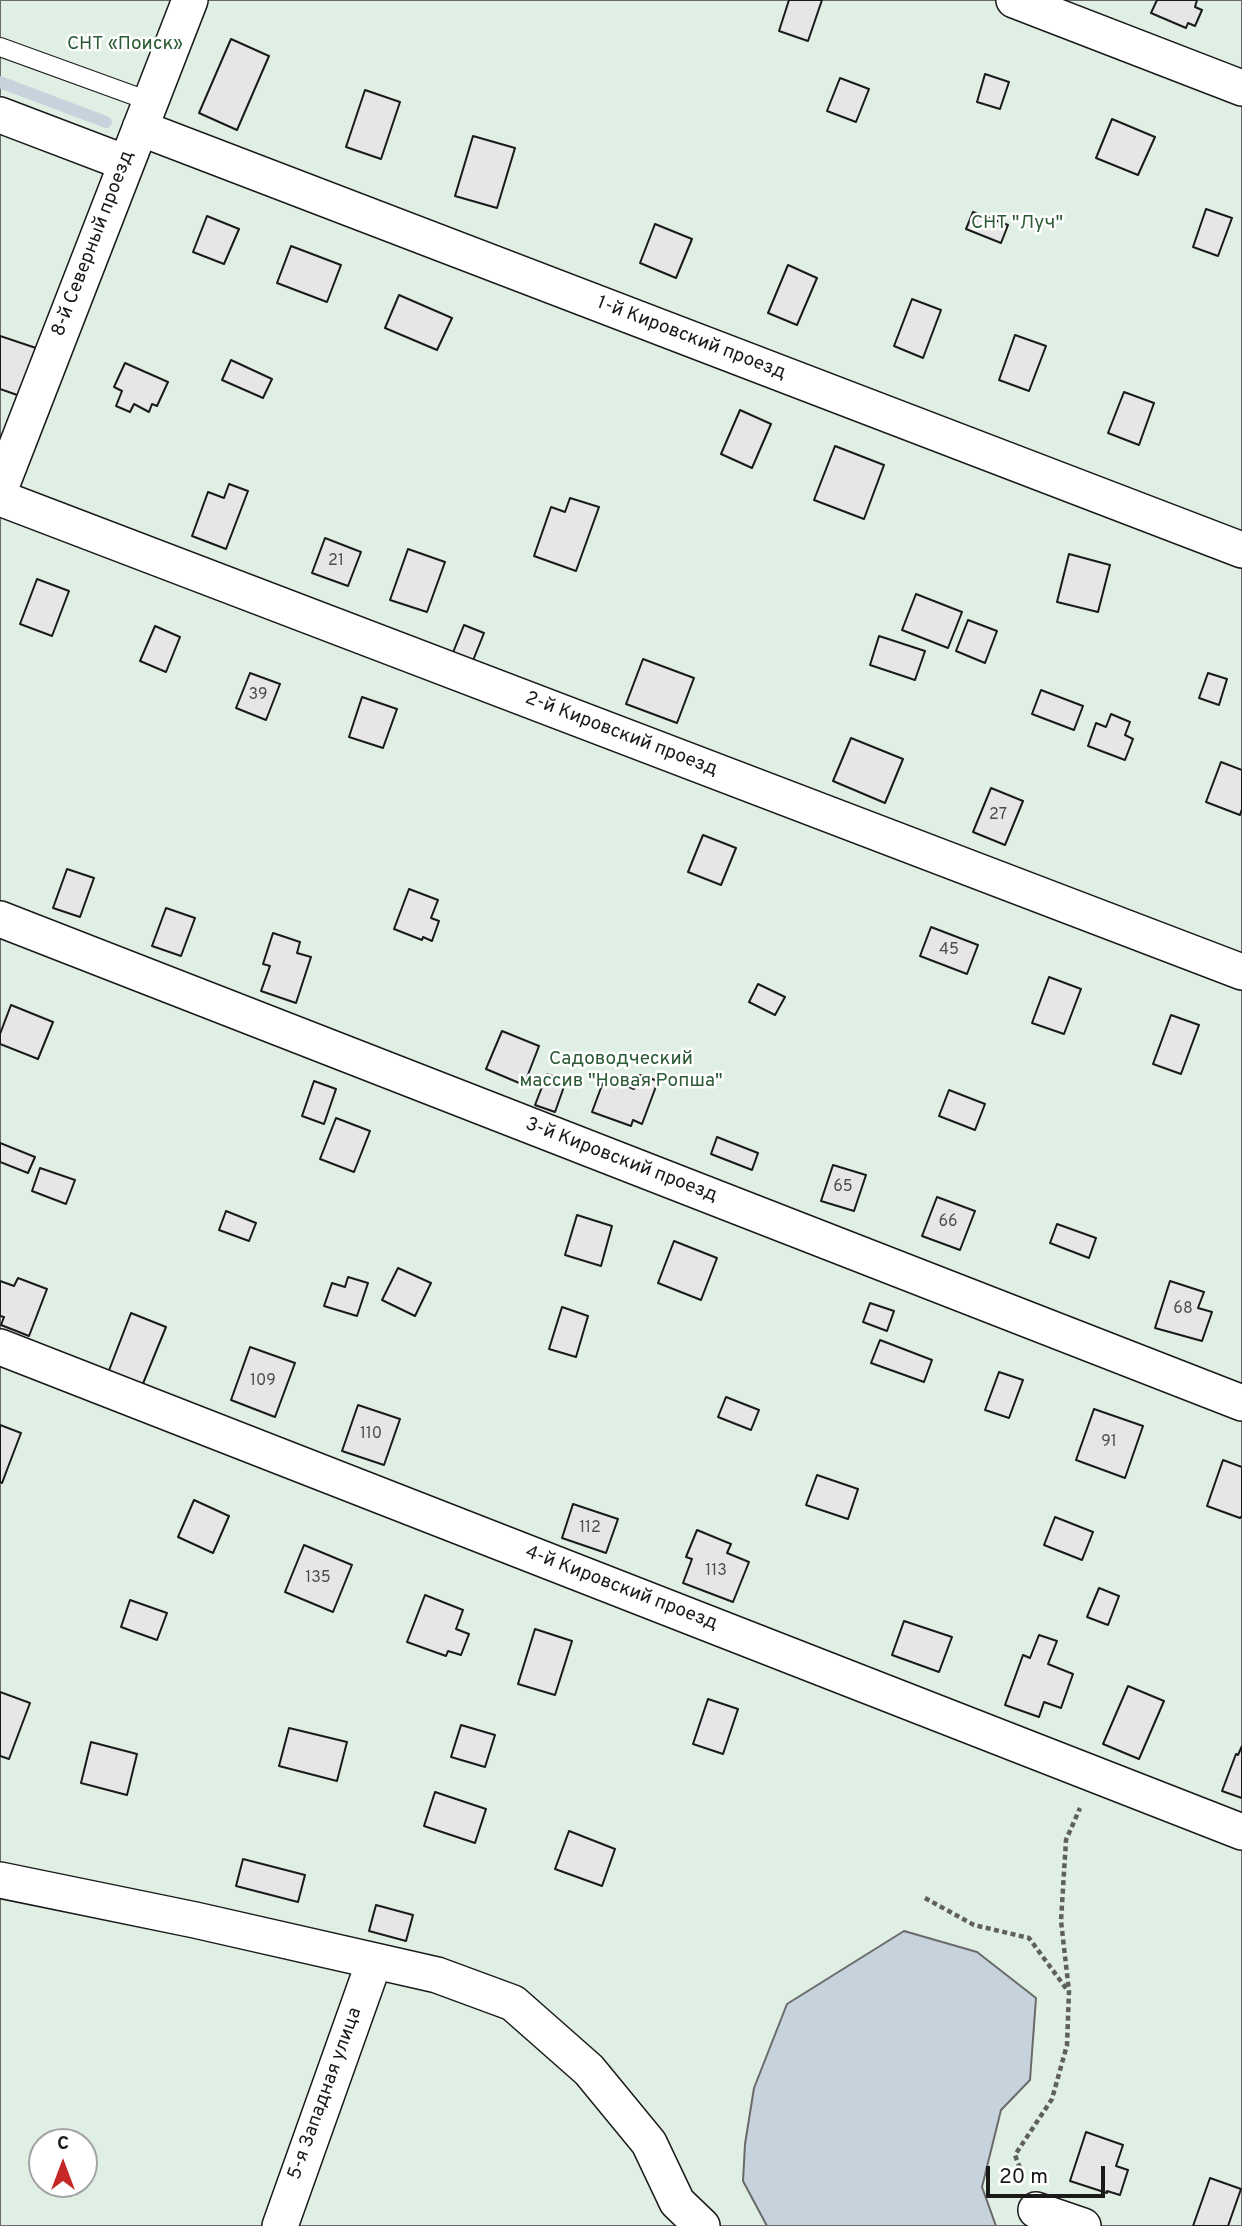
<!DOCTYPE html>
<html>
<head>
<meta charset="utf-8">
<style>
  body { margin:0 }
  #map { position:relative; width:1242px; height:2226px; overflow:hidden; background:#fff; font-family:Overpass,sans-serif }
  canvas { display:block }
  .north { position:absolute; left:28px; top:2128px; width:70px; height:70px; box-sizing:border-box; background:#fff; border:2px solid #a3a3a3; border-radius:50%; rotate:0deg; font-size:19px; font-weight:700; line-height:28px; text-align:center; color:#1a1a1a }
  .north::after { content:''; display:block; margin:auto; width:24px; height:32px; background:#c62828; clip-path:polygon(50% 0,100% 100%,50% 72%,0 100%) }
  .scale { position:absolute; left:986px; top:2166px; width:119px; height:32px; box-sizing:border-box; border:4px solid #1a1a1a; border-top:0; padding-left:9px; font-size:21px; line-height:24px; white-space:nowrap; color:#1a1a1a; -webkit-text-stroke:5px #fff; paint-order:stroke }
</style>
</head>
<body>
<div id="map">
<canvas width="1242" height="2226"></canvas>
<div class="north">С</div>
<div class="scale">20 m</div>
</div>
<script>
const g = document.querySelector('canvas').getContext('2d');
g.lineJoin = 'round';
function fillPath(path, color) { g.fillStyle = color; g.fill(path, 'evenodd'); }
const toPath = rows => new Path2D(rows.map(r => 'M' + r).join(''));
function strokePath(path, color, width, dash) { g.strokeStyle = color; g.lineWidth = width; g.lineCap = dash ? 'butt' : 'round'; g.setLineDash(dash || []); g.stroke(path); }
function label(font, color, halo, rows, align = 'center') {
  g.font = font + ' Overpass,sans-serif'; g.lineWidth = 5; g.setLineDash([]); g.textBaseline = 'middle'; g.strokeStyle = halo; g.fillStyle = color; for (const [text, x, y, turn = 0] of rows) {
    g.save(); g.translate(x, y); g.rotate((+turn || 0) * Math.PI / 180); g.textAlign = isNaN(turn) ? turn : align; if (halo) g.strokeText(text, 0, 0); g.fillText(text, 0, 0); g.restore();
  }
}
const green = toPath([
  [0,0,1242,0,1242,2226,0,2226,0,0],
  [42,2142,84,2142,84,2184,42,2184,42,2142]
]);
fillPath(green, '#e0efe3');
strokePath(green, '#6a6a6a', 2);
const water = toPath([
  [904,1931,977,1952,1036,1998,1030,2080,1001,2110,982,2187,996,2226,767,2226,743,2181,745,2144,754,2088,787,2004,904,1931]
]);
fillPath(water, '#c6d2dc');
strokePath(water, '#6a6a6a', 2);
strokePath(toPath([
  [0,82,106,122]
]), '#c6d2dc', 12);
const building = toPath([
  [789,0,822,0,808,41,779,31,789,0],
  [1157,0,1197,0,1195,7,1202,10,1195,26,1188,23,1186,28,1151,13,1157,0],
  [231,39,269,56,237,130,199,113,231,39],
  [985,74,1009,82,1000,109,977,102,985,74],
  [840,78,869,89,856,122,827,111,840,78],
  [365,90,400,102,381,159,346,147,365,90],
  [1112,119,1155,137,1138,175,1096,158,1112,119],
  [473,136,515,148,497,208,455,196,473,136],
  [1206,209,1232,218,1218,256,1193,247,1206,209],
  [973,212,1008,225,1001,243,966,229,973,212],
  [207,216,239,229,224,264,193,252,207,216],
  [655,224,692,239,676,278,640,263,655,224],
  [291,246,341,265,327,302,277,283,291,246],
  [788,265,817,278,797,325,768,313,788,265],
  [399,295,452,318,437,350,385,328,399,295],
  [912,299,941,310,923,358,894,346,912,299],
  [1015,335,1046,346,1029,391,999,380,1015,335],
  [0,336,36,348,20,396,0,389,0,336],
  [231,360,272,379,263,398,222,380,231,360],
  [125,363,168,382,157,406,152,404,149,412,134,404,130,412,116,406,122,391,114,387,125,363],
  [1124,392,1154,403,1139,445,1108,433,1124,392],
  [740,410,771,424,752,468,721,454,740,410],
  [835,446,884,465,864,519,814,500,835,446],
  [229,484,248,491,226,549,192,536,208,492,224,498,229,484],
  [570,498,599,507,576,571,534,556,551,507,565,512,570,498],
  [325,538,361,552,348,586,312,573,325,538],
  [408,549,445,562,427,612,390,600,408,549],
  [1069,554,1110,565,1098,612,1057,602,1069,554],
  [37,579,69,591,52,636,20,624,37,579],
  [916,594,962,612,948,648,902,630,916,594],
  [968,620,997,631,985,663,956,651,968,620],
  [464,625,484,633,472,663,452,655,464,625],
  [155,626,180,637,166,672,140,661,155,626],
  [879,636,925,651,915,680,870,665,879,636],
  [643,659,694,678,677,723,626,704,643,659],
  [250,673,280,684,266,720,236,708,250,673],
  [1208,673,1227,679,1219,705,1199,698,1208,673],
  [1041,690,1083,706,1074,730,1032,714,1041,690],
  [362,697,397,709,383,748,349,737,362,697],
  [1111,714,1130,722,1125,735,1133,739,1125,760,1088,746,1096,723,1106,727,1111,714],
  [851,738,903,759,885,803,833,781,851,738],
  [1221,762,1242,770,1242,809,1240,815,1206,802,1221,762],
  [991,788,1023,801,1005,845,973,832,991,788],
  [703,835,736,848,721,885,688,872,703,835],
  [67,869,94,878,80,917,53,908,67,869],
  [409,889,438,900,431,918,439,921,432,941,423,937,422,940,394,929,409,889],
  [166,908,195,918,181,956,152,946,166,908],
  [931,927,978,945,967,974,920,956,931,927],
  [273,933,300,942,297,953,311,957,296,1003,261,991,270,966,263,964,273,933],
  [1049,977,1081,989,1064,1034,1032,1023,1049,977],
  [758,984,785,997,775,1015,749,1002,758,984],
  [11,1005,53,1022,38,1059,0,1044,0,1034,11,1005],
  [1171,1015,1199,1025,1181,1074,1153,1064,1171,1015],
  [502,1031,539,1046,524,1085,486,1069,502,1031],
  [547,1074,566,1081,555,1112,535,1105,547,1074],
  [640,1075,658,1081,642,1124,633,1120,631,1126,592,1112,605,1077,634,1089,640,1075],
  [314,1081,336,1089,324,1124,302,1116,314,1081],
  [949,1090,985,1104,975,1130,939,1116,949,1090],
  [336,1118,370,1131,354,1172,320,1159,336,1118],
  [717,1137,758,1153,752,1170,711,1154,717,1137],
  [0,1143,35,1157,28,1173,0,1162,0,1143],
  [833,1165,866,1175,854,1211,821,1201,833,1165],
  [40,1168,75,1180,66,1204,32,1191,40,1168],
  [937,1197,975,1211,960,1250,922,1236,937,1197],
  [226,1211,256,1223,249,1241,219,1230,226,1211],
  [577,1215,612,1226,601,1266,565,1255,577,1215],
  [1057,1224,1096,1238,1089,1258,1050,1243,1057,1224],
  [674,1241,717,1258,701,1300,658,1283,674,1241],
  [398,1268,431,1283,415,1316,382,1300,398,1268],
  [348,1277,368,1283,357,1316,324,1306,332,1283,345,1287,348,1277],
  [18,1278,47,1289,29,1336,1,1325,4,1317,0,1316,0,1281,14,1286,18,1278],
  [1170,1281,1204,1292,1198,1308,1212,1312,1202,1341,1155,1328,1170,1281],
  [870,1303,894,1311,887,1331,863,1322,870,1303],
  [562,1307,588,1316,576,1357,549,1349,562,1307],
  [131,1313,166,1327,142,1386,108,1373,131,1313],
  [880,1340,932,1360,924,1382,871,1363,880,1340],
  [250,1347,295,1363,275,1417,231,1400,250,1347],
  [999,1372,1023,1380,1009,1418,985,1410,999,1372],
  [726,1397,759,1410,751,1430,718,1417,726,1397],
  [358,1405,400,1419,384,1465,342,1451,358,1405],
  [1094,1409,1143,1426,1125,1478,1076,1460,1094,1409],
  [0,1425,21,1433,2,1483,0,1482,0,1425],
  [1223,1460,1242,1467,1242,1516,1240,1518,1207,1506,1223,1460],
  [817,1475,858,1489,848,1519,806,1505,817,1475],
  [194,1500,229,1516,213,1553,178,1537,194,1500],
  [573,1504,618,1519,606,1553,562,1538,573,1504],
  [1055,1517,1093,1532,1082,1560,1044,1545,1055,1517],
  [697,1530,731,1544,727,1553,749,1562,733,1602,683,1583,692,1559,686,1557,697,1530],
  [304,1545,352,1565,333,1612,285,1592,304,1545],
  [1099,1588,1119,1596,1108,1625,1087,1617,1099,1588],
  [425,1595,463,1610,456,1629,469,1634,461,1655,448,1651,446,1656,407,1642,425,1595],
  [130,1600,167,1613,157,1640,121,1627,130,1600],
  [904,1621,952,1637,939,1672,892,1655,904,1621],
  [535,1629,572,1641,555,1695,518,1684,535,1629],
  [1039,1635,1057,1641,1048,1664,1073,1674,1061,1708,1044,1702,1039,1717,1005,1705,1023,1655,1030,1658,1039,1635],
  [1128,1686,1164,1701,1139,1759,1103,1744,1128,1686],
  [0,1692,30,1703,9,1759,0,1756,0,1692],
  [708,1699,738,1709,723,1754,693,1744,708,1699],
  [461,1725,495,1735,485,1767,451,1757,461,1725],
  [289,1728,347,1742,337,1781,279,1766,289,1728],
  [91,1742,137,1754,127,1795,81,1783,91,1742],
  [1242,1746,1242,1798,1222,1791,1236,1754,1238,1755,1242,1746],
  [435,1792,486,1809,475,1843,424,1826,435,1792],
  [569,1831,615,1849,602,1886,555,1869,569,1831],
  [243,1859,305,1875,298,1902,236,1886,243,1859],
  [376,1905,413,1915,406,1941,369,1931,376,1905],
  [1086,2132,1123,2145,1116,2166,1128,2170,1120,2195,1107,2191,1107,2193,1070,2181,1086,2132],
  [1210,2178,1241,2189,1228,2226,1193,2226,1210,2178]
]);
fillPath(building, '#e6e6e6');
strokePath(building, '#1a1a1a', 2);
const service = toPath([
  [0,47,149,101]
]);
const minor = toPath([
  [1014,0,1242,88],
  [0,115,126,163],
  [140,128,1242,550],
  [0,489,190,0],
  [0,498,1242,972],
  [0,919,1242,1403],
  [0,1347,1242,1832],
  [0,1880,195,1920,437,1975,513,2003,589,2070,649,2143,677,2202,702,2226],
  [1036,2210,1083,2226],
  [280,2226,374,1962]
]);
strokePath(service, '#1a1a1a', 20);
strokePath(minor, '#1a1a1a', 38);
strokePath(toPath([
  [925,1898,974,1925,1029,1938,1068,1991],
  [1023,2176,1015,2155,1052,2099,1067,2045,1069,1991,1061,1921,1066,1840,1080,1808]
]), '#5f5f5f', 4.5, [5, 3.5]);
strokePath(service, '#fff', 18);
strokePath(minor, '#fff', 35);
label('16px', '#4d4d4d', null, [
  ["21",336,562],
  ["39",258,696],
  ["27",998,816],
  ["45",949,951],
  ["65",843,1188],
  ["66",948,1223],
  ["68",1183,1310],
  ["109",263,1382],
  ["110",371,1435],
  ["91",1109,1443],
  ["112",590,1529],
  ["113",716,1572],
  ["135",318,1579]
]);
label('19px', '#2b5a34', '#fff', [
  ["СНТ «Поиск»",125,45],
  ["СНТ \"Луч\"",1017,224],
  ["Садоводческий",621,1060],
  ["массив \"Новая Ропша\"",621,1082]
]);
label('19px', '#1a1a1a', '#fff', [
  ["8-й Северный проезд",94,244,-69],
  ["1-й Кировский проезд",691,339,21],
  ["2-й Кировский проезд",621,735,21],
  ["3-й Кировский проезд",621,1161,21],
  ["4-й Кировский проезд",621,1589,21],
  ["5-я Западная улица",326,2094,-70]
]);
</script>
</body>
</html>
